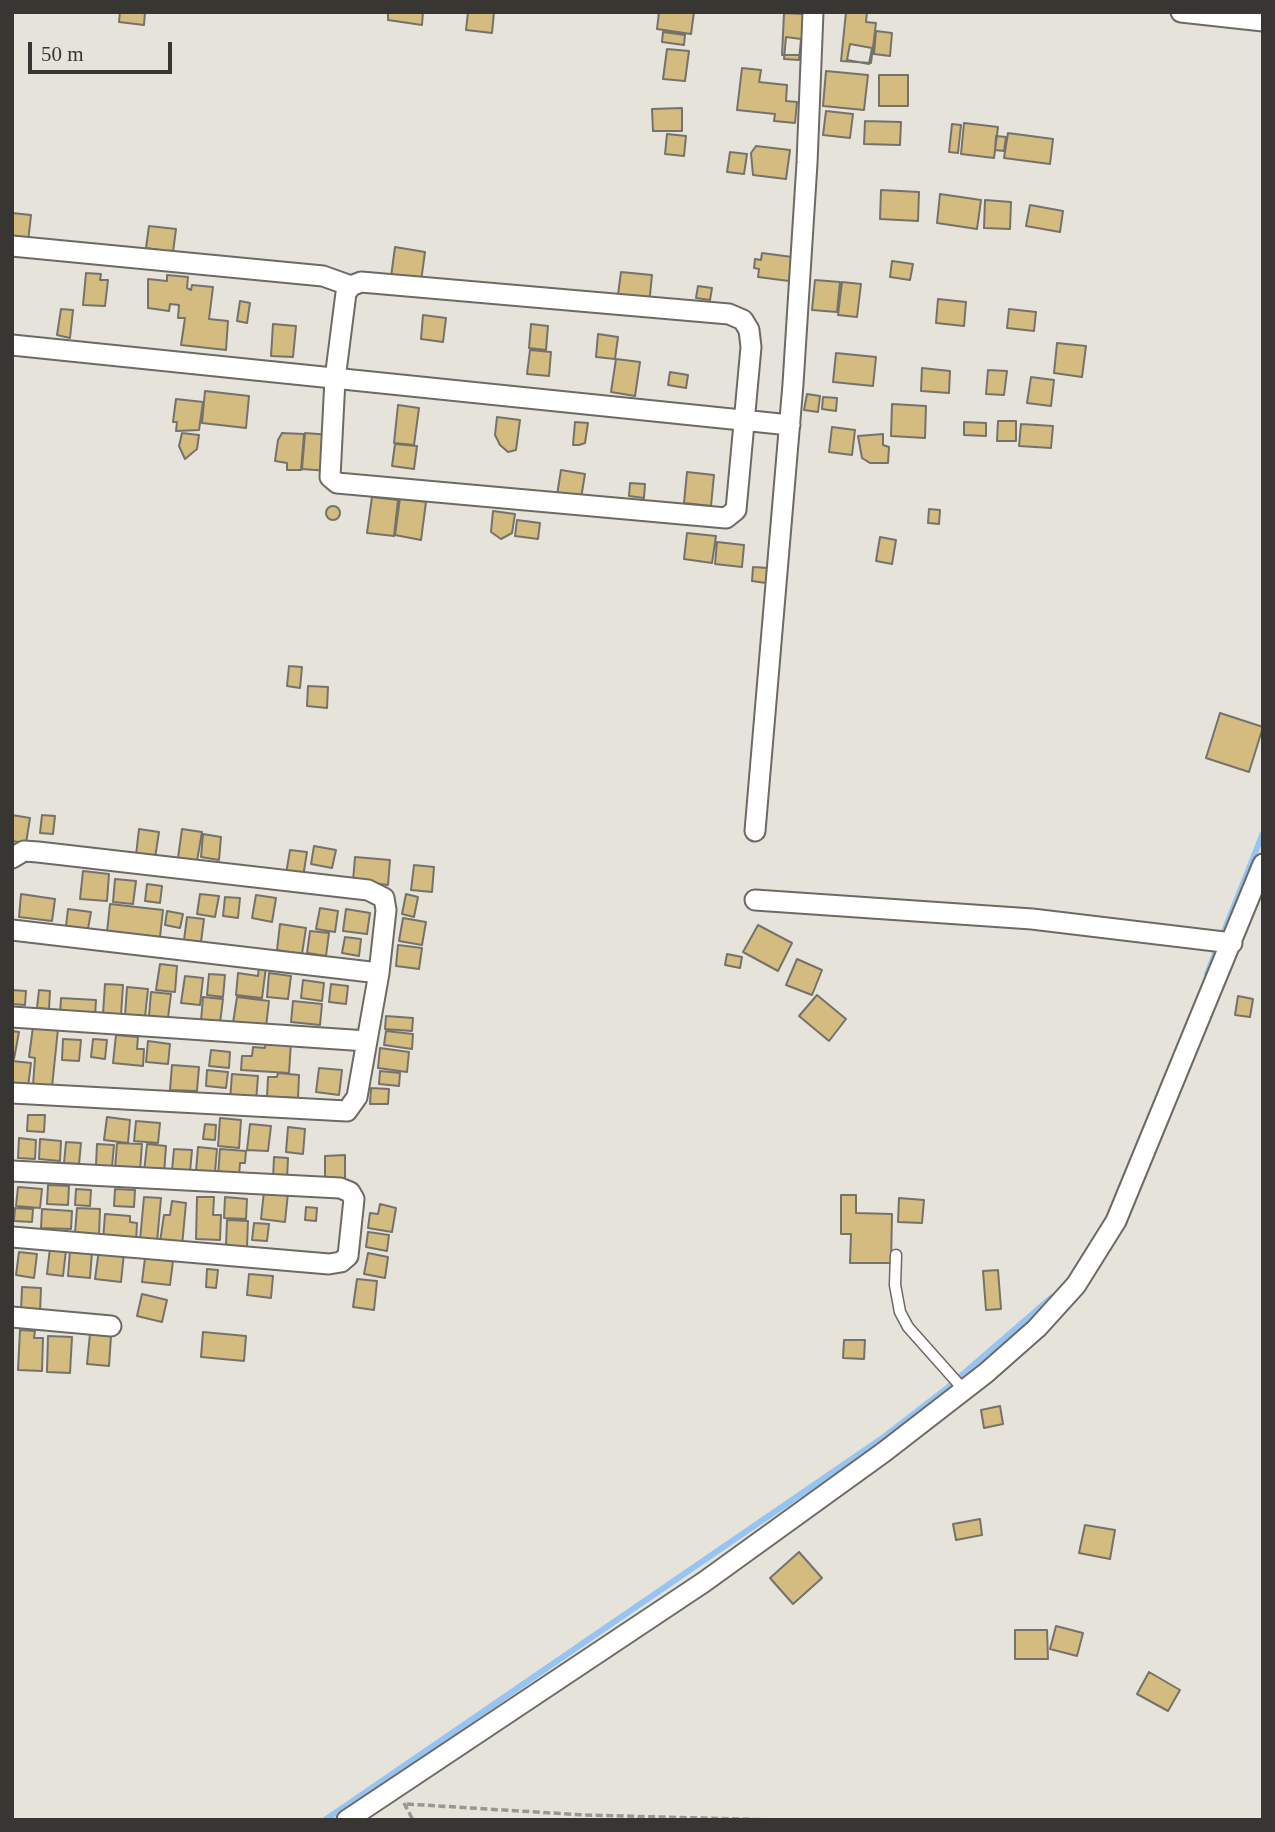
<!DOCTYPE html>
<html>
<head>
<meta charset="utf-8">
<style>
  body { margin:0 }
  #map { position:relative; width:1275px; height:1832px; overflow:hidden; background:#e6e3db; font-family:Georgia,serif }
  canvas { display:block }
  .frame { position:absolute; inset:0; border:14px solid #373633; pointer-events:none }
  .scale { position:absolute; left:28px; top:42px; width:144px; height:32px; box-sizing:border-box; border:4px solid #373633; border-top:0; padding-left:9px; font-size:21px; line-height:24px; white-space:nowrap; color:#373633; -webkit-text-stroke:5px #e6e3db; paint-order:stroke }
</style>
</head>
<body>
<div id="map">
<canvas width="1275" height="1832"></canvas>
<div class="frame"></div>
<div class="scale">50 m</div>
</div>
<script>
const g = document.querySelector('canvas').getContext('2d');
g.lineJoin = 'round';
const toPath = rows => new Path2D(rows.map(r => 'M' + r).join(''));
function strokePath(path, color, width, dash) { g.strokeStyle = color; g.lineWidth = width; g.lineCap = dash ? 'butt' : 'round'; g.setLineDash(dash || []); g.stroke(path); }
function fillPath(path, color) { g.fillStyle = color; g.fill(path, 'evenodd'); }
strokePath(toPath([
  [1207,974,1263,833],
  [325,1820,881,1439,947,1388,1052,1297]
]), '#96c5f3', 6);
const building = toPath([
  [120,12,145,12,144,25,119,22,120,12],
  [388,12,423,12,422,25,388,20,388,12],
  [468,12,494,12,492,33,466,30,468,12],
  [659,12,694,12,691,34,657,29,659,12],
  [846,12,867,12,866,22,876,23,871,63,841,61,846,12],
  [784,13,804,14,803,55,782,55,784,13],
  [876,31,892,33,890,56,874,54,876,31],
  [663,32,685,35,684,45,662,42,663,32],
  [786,37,801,39,799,60,784,59,786,37],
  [850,44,872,48,869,64,847,60,850,44],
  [667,49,689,51,685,81,663,79,667,49],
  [742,68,761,70,759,82,787,85,786,101,797,102,795,123,774,121,775,114,737,110,742,68],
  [826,71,868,75,864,110,823,106,826,71],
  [879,75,908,75,908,106,879,106,879,75],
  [682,108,682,131,653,131,652,109,682,108],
  [826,111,853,114,850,138,823,135,826,111],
  [865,121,901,122,900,145,864,144,865,121],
  [964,123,998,127,994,158,961,154,964,123],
  [952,124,961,125,958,153,949,152,952,124],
  [1008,133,1053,139,1050,164,1004,158,1008,133],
  [667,134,686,136,684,156,665,154,667,134],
  [996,136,1006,137,1004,151,995,150,996,136],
  [756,146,790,150,786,179,753,175,751,153,756,146],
  [730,152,747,154,744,174,727,172,730,152],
  [881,190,919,192,918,221,880,219,881,190],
  [940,194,981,200,977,229,937,223,940,194],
  [985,200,1011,202,1010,229,984,228,985,200],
  [1030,205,1063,211,1060,232,1026,226,1030,205],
  [12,213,31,215,28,242,12,240,12,213],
  [149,226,176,229,173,252,146,248,149,226],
  [395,247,425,252,421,281,391,277,395,247],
  [762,253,792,257,789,281,758,277,759,269,754,268,755,259,761,260,762,253],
  [892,261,913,264,910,280,890,277,892,261],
  [621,272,652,275,649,305,617,302,621,272],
  [86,273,101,274,100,280,108,280,105,306,83,305,86,273],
  [167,275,188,277,187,288,191,290,192,285,213,287,209,319,228,321,226,350,181,345,185,318,178,318,179,305,170,304,169,311,148,308,148,279,167,281,167,275],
  [815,280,840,282,837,312,812,310,815,280],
  [842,282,861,284,857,317,838,315,842,282],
  [698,286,712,288,710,300,696,298,698,286],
  [938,299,966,302,964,326,936,323,938,299],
  [240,301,250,303,247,323,237,321,240,301],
  [61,309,73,310,70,338,57,335,61,309],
  [1009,309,1036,312,1034,331,1007,328,1009,309],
  [423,315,446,318,443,342,421,339,423,315],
  [273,324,296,326,293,357,271,356,273,324],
  [531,324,548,326,546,350,529,348,531,324],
  [598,334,618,337,615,359,596,357,598,334],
  [1057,343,1086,346,1082,377,1054,373,1057,343],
  [530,350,551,352,549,376,527,374,530,350],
  [836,353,876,357,873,386,833,382,836,353],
  [616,359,640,362,635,396,611,392,616,359],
  [922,368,950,371,949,393,921,391,922,368],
  [988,370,1007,371,1004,395,986,394,988,370],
  [670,372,688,375,686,388,668,385,670,372],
  [1031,377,1054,380,1051,406,1027,403,1031,377],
  [205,391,249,396,246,428,202,423,205,391],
  [807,394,820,396,818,412,804,410,807,394],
  [823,397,837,398,836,411,822,409,823,397],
  [176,399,203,402,199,430,176,431,177,422,173,422,176,399],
  [892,404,926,406,925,438,891,436,892,404],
  [398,405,419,408,414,445,394,443,398,405],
  [497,417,520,420,516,450,508,452,500,445,495,435,497,417],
  [998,421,1016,421,1016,441,997,441,998,421],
  [575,422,588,423,585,443,579,445,573,445,575,422],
  [964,422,986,423,986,436,964,435,964,422],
  [1021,424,1053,426,1051,448,1019,446,1021,424],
  [832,427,855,430,852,455,829,452,832,427],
  [182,433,199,435,197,449,185,459,179,446,182,433],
  [282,433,304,434,301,470,287,470,287,463,275,461,278,440,282,433],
  [305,433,331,435,328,471,302,469,305,433],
  [883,434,883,445,889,447,888,463,870,463,862,458,858,436,883,434],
  [395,444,417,446,414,469,392,466,395,444],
  [561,470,585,474,581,498,557,495,561,470],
  [687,472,714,475,711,506,684,503,687,472],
  [630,483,645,484,644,498,629,496,630,483],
  [372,497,398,500,394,536,367,533,372,497],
  [400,498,426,502,421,540,395,535,400,498],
  '326 513a7 7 0 1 1 14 0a7 7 0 1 1-14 0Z',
  [929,509,940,510,939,524,928,523,929,509],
  [493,511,515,514,512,533,501,539,491,532,493,511],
  [517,520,540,523,538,539,515,536,517,520],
  [687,533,716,536,712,563,684,559,687,533],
  [880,537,896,540,892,564,876,561,880,537],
  [717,542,744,545,742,567,715,564,717,542],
  [753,567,768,568,766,583,752,581,753,567],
  [289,666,302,667,300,688,287,686,289,666],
  [308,686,328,687,327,708,307,706,308,686],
  [1220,713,1263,727,1249,772,1206,758,1220,713],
  [12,815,30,818,26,843,12,841,12,815],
  [42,815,55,816,53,834,40,833,42,815],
  [139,829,159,832,155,858,136,855,139,829],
  [182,829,202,832,197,861,178,858,182,829],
  [203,834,221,837,219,860,201,857,203,834],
  [314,846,336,850,332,868,311,864,314,846],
  [290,850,307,852,303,877,286,874,290,850],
  [355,857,390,860,388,885,353,881,355,857],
  [414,865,434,867,432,892,411,890,414,865],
  [83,871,109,874,107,901,80,899,83,871],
  [115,879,136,881,133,904,113,902,115,879],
  [147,884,162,886,160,903,145,901,147,884],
  [21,894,55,899,52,921,19,917,21,894],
  [200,894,219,896,215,917,197,914,200,894],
  [406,894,418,897,414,917,402,914,406,894],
  [256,895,276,898,272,922,252,918,256,895],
  [225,897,240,898,238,918,223,916,225,897],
  [110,904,163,910,160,937,107,932,110,904],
  [320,908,338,911,335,932,316,929,320,908],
  [68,909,91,912,88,929,66,926,68,909],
  [346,909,370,913,367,934,343,931,346,909],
  [167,911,183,914,180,928,165,925,167,911],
  [187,917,204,919,201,942,184,940,187,917],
  [403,918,426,922,422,945,399,941,403,918],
  [280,924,306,928,302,954,277,950,280,924],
  [758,925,792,943,778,971,743,952,758,925],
  [310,931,329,933,326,956,307,953,310,931],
  [345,937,361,939,359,956,342,953,345,937],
  [398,945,422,948,419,969,396,966,398,945],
  [727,954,742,957,740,968,725,965,727,954],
  [797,959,822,970,812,995,786,985,797,959],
  [160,964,177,966,175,992,156,990,160,964],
  [259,966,266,967,262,998,236,995,238,973,258,976,259,966],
  [269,973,291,976,288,999,267,997,269,973],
  [209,974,225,975,223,997,207,995,209,974],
  [185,976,203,978,200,1005,181,1003,185,976],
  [303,980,324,983,322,1001,301,998,303,980],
  [105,984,123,985,121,1015,103,1014,105,984],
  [331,984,348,986,346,1004,329,1002,331,984],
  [127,987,148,989,145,1017,125,1016,127,987],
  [12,990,26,991,25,1005,12,1004,12,990],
  [39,990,50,991,49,1009,37,1008,39,990],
  [151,992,171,994,168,1018,149,1016,151,992],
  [817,995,846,1019,829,1041,799,1016,817,995],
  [1238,996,1253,999,1250,1017,1235,1015,1238,996],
  [203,997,223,999,220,1023,201,1021,203,997],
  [237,997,269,1001,266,1027,233,1023,237,997],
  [61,998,96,1000,95,1016,60,1014,61,998],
  [293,1001,322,1004,320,1025,291,1022,293,1001],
  [386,1016,413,1018,412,1031,385,1029,386,1016],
  [33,1027,58,1029,52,1087,33,1085,35,1058,29,1057,33,1027],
  [12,1031,19,1032,14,1059,12,1059,12,1031],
  [386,1031,413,1034,412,1049,384,1045,386,1031],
  [116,1035,138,1037,137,1049,144,1049,143,1066,113,1063,116,1035],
  [63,1039,81,1040,79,1061,62,1060,63,1039],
  [93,1039,107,1040,105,1059,91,1057,93,1039],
  [266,1040,291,1042,289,1073,241,1070,242,1056,252,1056,253,1047,265,1048,266,1040],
  [148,1041,170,1044,168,1064,146,1062,148,1041],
  [380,1048,409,1052,407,1072,378,1068,380,1048],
  [211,1050,230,1052,229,1068,209,1066,211,1050],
  [12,1061,31,1063,28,1087,12,1085,12,1061],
  [172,1065,199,1067,197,1091,170,1090,172,1065],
  [319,1068,342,1070,339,1095,316,1092,319,1068],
  [207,1070,228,1072,226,1088,206,1086,207,1070],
  [380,1071,400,1073,399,1086,379,1084,380,1071],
  [278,1073,299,1075,298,1098,267,1097,268,1077,277,1077,278,1073],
  [232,1074,258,1076,256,1102,230,1100,232,1074],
  [371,1088,389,1089,388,1104,370,1104,371,1088],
  [28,1115,45,1115,44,1132,27,1131,28,1115],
  [107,1117,130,1120,128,1143,104,1140,107,1117],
  [220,1118,241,1120,239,1148,218,1146,220,1118],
  [136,1121,160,1123,158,1143,134,1141,136,1121],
  [205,1124,216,1125,215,1140,203,1139,205,1124],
  [250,1124,271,1126,268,1151,247,1150,250,1124],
  [288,1127,305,1129,303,1154,286,1152,288,1127],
  [19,1138,36,1140,35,1159,18,1158,19,1138],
  [40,1139,61,1141,60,1161,39,1159,40,1139],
  [66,1142,81,1143,79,1164,64,1163,66,1142],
  [117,1143,142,1144,140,1171,115,1169,117,1143],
  [97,1144,114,1145,112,1167,96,1165,97,1144],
  [147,1144,166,1146,164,1174,144,1172,147,1144],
  [198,1147,217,1149,215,1172,196,1171,198,1147],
  [174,1149,192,1150,190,1172,172,1170,174,1149],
  [220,1149,246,1151,245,1163,240,1163,239,1177,218,1176,220,1149],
  [345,1155,345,1181,325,1181,325,1156,345,1155],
  [274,1157,288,1158,287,1179,273,1179,274,1157],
  [48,1185,69,1186,68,1205,47,1204,48,1185],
  [18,1187,42,1189,40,1208,16,1206,18,1187],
  [76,1189,91,1190,90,1206,75,1205,76,1189],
  [115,1189,135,1190,134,1207,114,1206,115,1189],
  [264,1191,288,1193,285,1222,261,1219,264,1191],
  [841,1195,856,1195,856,1213,892,1214,891,1263,850,1263,851,1234,841,1234,841,1195],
  [144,1197,161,1198,157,1242,140,1240,144,1197],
  [197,1197,214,1197,213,1215,221,1215,220,1240,196,1239,197,1197],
  [225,1197,247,1199,246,1219,224,1218,225,1197],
  [899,1198,924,1200,922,1223,898,1222,899,1198],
  [172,1201,186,1203,182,1246,160,1242,164,1215,170,1215,172,1201],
  [380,1204,396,1208,392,1232,368,1228,370,1213,378,1214,380,1204],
  [306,1207,317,1208,316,1221,305,1220,306,1207],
  [15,1208,33,1209,32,1222,14,1221,15,1208],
  [77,1208,100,1209,99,1235,75,1233,77,1208],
  [42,1209,72,1211,71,1229,41,1228,42,1209],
  [105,1214,130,1216,130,1222,137,1223,136,1244,103,1241,105,1214],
  [227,1220,248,1221,247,1247,226,1246,227,1220],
  [254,1223,269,1224,267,1241,252,1240,254,1223],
  [368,1232,389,1235,387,1251,366,1247,368,1232],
  [50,1248,66,1250,63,1276,47,1274,50,1248],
  [70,1250,92,1252,90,1278,68,1276,70,1250],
  [99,1250,124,1253,121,1282,95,1279,99,1250],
  [19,1252,37,1254,34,1278,16,1275,19,1252],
  [368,1253,388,1257,385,1278,364,1274,368,1253],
  [145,1258,173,1261,170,1285,142,1282,145,1258],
  [207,1269,218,1270,216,1288,206,1287,207,1269],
  [998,1270,1001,1309,986,1310,983,1271,998,1270],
  [249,1274,273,1276,271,1298,247,1295,249,1274],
  [357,1279,377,1281,374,1310,353,1307,357,1279],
  [22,1287,41,1288,40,1313,21,1312,22,1287],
  [142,1294,167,1300,162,1322,137,1316,142,1294],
  [20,1330,35,1331,34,1338,43,1338,42,1371,18,1370,20,1330],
  [203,1332,246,1336,244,1361,201,1357,203,1332],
  [90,1334,111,1336,109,1366,87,1364,90,1334],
  [48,1336,72,1337,70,1373,47,1372,48,1336],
  [844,1340,865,1340,864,1359,843,1358,844,1340],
  [1000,1406,1003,1424,984,1428,981,1410,1000,1406],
  [980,1519,982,1535,956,1540,953,1524,980,1519],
  [1085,1525,1115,1530,1110,1559,1079,1553,1085,1525],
  [799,1552,822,1578,793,1604,770,1578,799,1552],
  [1056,1626,1083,1633,1077,1656,1050,1649,1056,1626],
  [1015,1630,1047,1630,1048,1659,1015,1659,1015,1630],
  [1149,1672,1180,1690,1168,1711,1137,1694,1149,1672]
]);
fillPath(building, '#d4bc80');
strokePath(building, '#75726b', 2);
const service = toPath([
  [896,1255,895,1285,900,1312,908,1327,964,1390]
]);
const minor = toPath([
  [1181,12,1263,21],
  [12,246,323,276,351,286],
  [361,282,729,314,743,320,749,330,751,347,736,510,726,518,337,483,330,477,335,379,346,293,351,286,361,282],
  [12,345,790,425],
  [755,831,793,384,807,163,813,12],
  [12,858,24,851,38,852,368,890,384,898,386,910,379,973,357,1097,347,1111,12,1093],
  [755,900,1032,919,1232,943],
  [12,930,379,973],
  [12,1017,367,1041],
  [12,1171,340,1188,350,1192,354,1199,348,1256,341,1262,329,1264,12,1237],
  [12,1317,111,1326],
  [347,1820,704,1582,884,1452,986,1373,1037,1328,1076,1285,1116,1221,1263,864]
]);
strokePath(service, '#6d6a63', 13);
strokePath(minor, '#6d6a63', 23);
strokePath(toPath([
  [404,1803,413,1820],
  [407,1804,584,1815,777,1820]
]), '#999792', 3.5, [7, 3.5]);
strokePath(service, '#fff', 10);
strokePath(minor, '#fff', 19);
</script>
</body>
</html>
